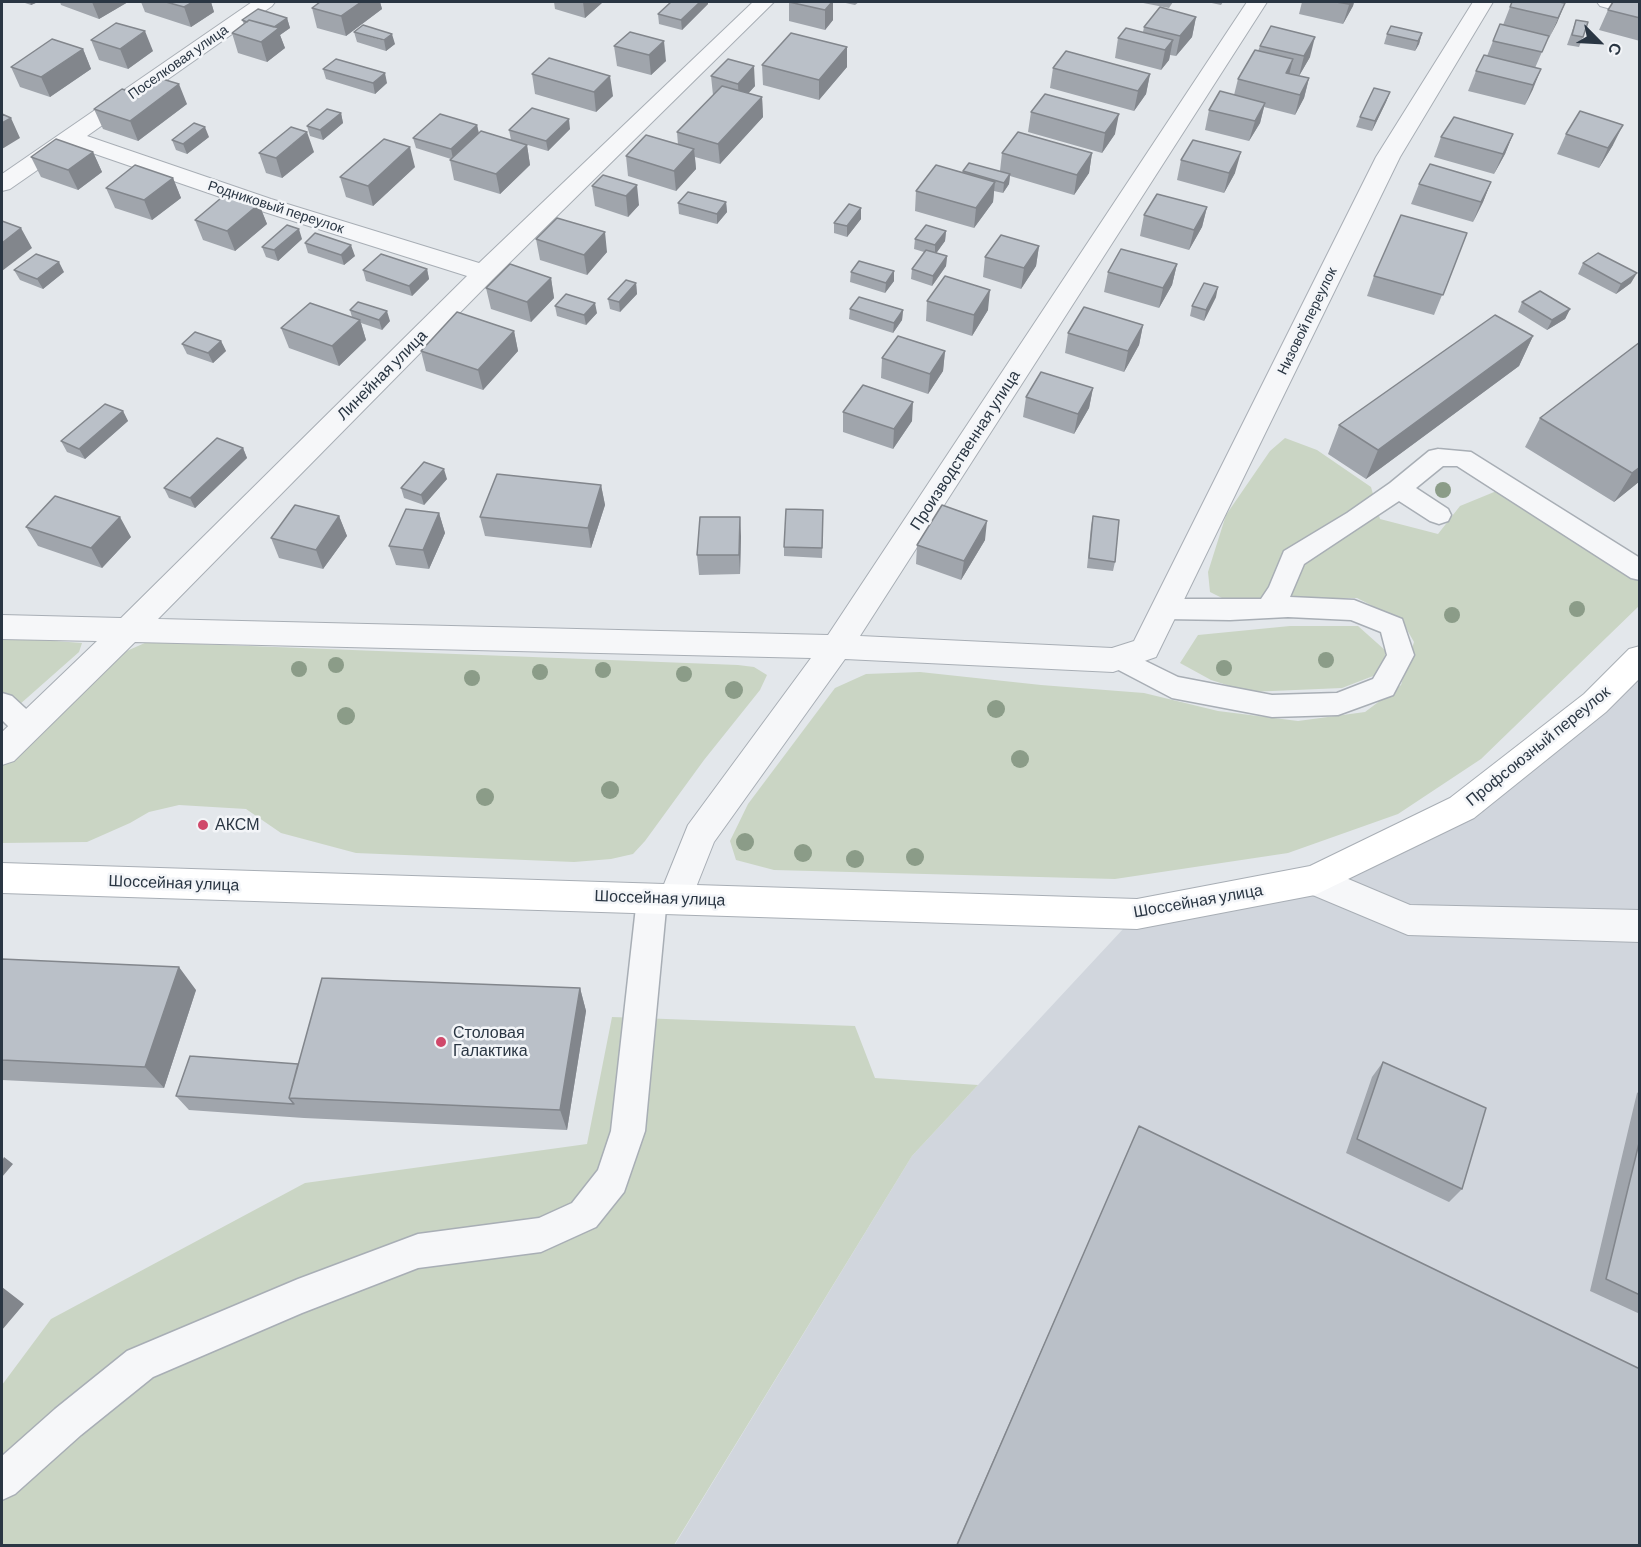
<!DOCTYPE html>
<html>
<head>
<meta charset="utf-8">
<style>
  body { margin:0 }
  #map { position:relative; width:1641px; height:1547px; overflow:hidden; background:#e3e7eb; font-family:Barlow,sans-serif }
  canvas { display:block }
  .frame { position:absolute; inset:0; border:3px solid #2a3643; pointer-events:none }
  .north { position:absolute; left:1569px; top:12px; width:60px; height:60px; -webkit-text-stroke:4px #f3f5f8; paint-order:stroke; rotate:114deg; font-size:16px; font-weight:700; line-height:24px; text-align:center; color:#2a3643 }
  .north::after { content:''; display:block; margin:auto; width:21px; height:27px; background:#2a3643; clip-path:polygon(50% 0,100% 100%,50% 72%,0 100%) }
</style>
</head>
<body>
<div id="map">
<canvas width="1641" height="1547"></canvas>
<div class="frame"></div>
<div class="north">С</div>
</div>
<script>
const g = document.querySelector('canvas').getContext('2d');
g.lineJoin = 'round';
function fillPath(path, color) { g.fillStyle = color; g.fill(path, 'evenodd'); }
const toPath = rows => new Path2D(rows.map(r => 'M' + r).join(''));
function strokePath(path, color, width, dash) { g.strokeStyle = color; g.lineWidth = width; g.lineCap = dash ? 'butt' : 'round'; g.setLineDash(dash || []); g.stroke(path); }
function label(font, color, halo, rows, align = 'center') {
  g.font = font + ' Barlow,sans-serif'; g.lineWidth = 5; g.setLineDash([]); g.textBaseline = 'middle'; g.strokeStyle = halo; g.fillStyle = color; for (const [text, x, y, turn = 0] of rows) {
    g.save(); g.translate(x, y); g.rotate((+turn || 0) * Math.PI / 180); g.textAlign = isNaN(turn) ? turn : align; if (halo) g.strokeText(text, 0, 0); g.fillText(text, 0, 0); g.restore();
  }
}
fillPath(toPath([
  [1639,662,1639,1545,674,1546,912,1156,1137,914,1315,880,1462,808]
]), '#d1d6dd');
fillPath(toPath([
  [1285,438,1317,450,1371,487,1380,519,1438,534,1460,506,1499,490,1639,580,1639,606,1481,759,1398,814,1288,853,1115,879,774,870,736,860,730,841,748,804,835,688,866,674,920,672,1041,685,1144,693,1218,711,1298,721,1365,712,1401,685,1414,642,1402,621,1357,598,1226,600,1210,592,1208,572,1226,515,1270,451],
  [1290,626,1358,626,1386,651,1381,673,1342,688,1249,692,1211,680,1180,663,1198,635],
  [2,637,82,643,79,652,2,720],
  [147,642,738,665,754,667,767,675,760,690,704,760,645,841,633,854,611,859,574,862,356,853,281,833,246,809,179,805,149,812,130,823,87,842,2,843,2,760,120,654],
  [612,1017,855,1026,875,1078,978,1085,912,1156,674,1545,2,1545,2,1385,51,1319,305,1183,587,1144]
]), '#cad5c4');
const service = toPath([
  [1438,449,1471,452,1640,558,1640,580,1631,578,1457,466,1443,466,1416,488,1448,509,1451,515,1448,521,1439,524,1430,521,1399,501,1304,564,1290,597,1354,600,1402,619,1414,655,1393,695,1338,715,1272,717,1172,698,1109,665,1106,658,1109,651,1119,648,1178,677,1272,695,1337,693,1373,679,1387,655,1381,632,1351,620,1288,617,1230,620,1165,619,1156,616,1152,609,1156,602,1165,599,1261,599,1269,587,1284,551,1347,513,1390,483,1429,451,1438,449],
  [2,693,12,696,37,719,41,727,37,735,27,738,17,735,2,720,2,693],
  [652,885,663,889,667,898,645,1131,624,1192,596,1227,541,1252,418,1268,302,1313,153,1377,81,1435,15,1494,2,1500,2,1456,55,1409,127,1351,298,1279,418,1234,539,1218,572,1203,598,1170,611,1131,637,898,641,889,652,885]
]);
const minor = toPath([
  [252,2,275,2,272,6,87,136,271,199,479,263,753,2,774,2,493,279,158,619,828,635,1247,2,1267,2,860,636,1112,648,1134,641,1376,157,1473,2,1493,2,1400,157,1156,657,1113,672,845,659,714,842,687,910,675,914,663,910,658,899,688,825,811,658,135,642,14,761,2,765,2,732,97,641,2,639,2,615,121,618,467,276,255,209,72,146,10,189,2,191,2,174,252,2],
  [1597,2,1629,2,1640,4,1640,17,1600,6,1597,2],
  [1315,865,1410,905,1640,910,1640,942,1408,935,1303,891,1298,880,1303,869,1315,865]
]);
const secondary = toPath([
  [1640,646,1640,678,1606,712,1474,818,1315,895,1137,929,2,893,2,863,1137,899,1310,866,1450,798,1584,694,1629,649,1640,646]
]);
strokePath(service, '#a8aeb5', 3);
strokePath(minor, '#a8aeb5', 2);
strokePath(secondary, '#a8aeb5', 2);
fillPath(service, '#f6f7f9');
fillPath(minor, '#f6f7f9');
fillPath(secondary, '#fff');
g.fillStyle = '#8b9c88';
for (const [x, y, r] of [
  [1443,490,8],
  [1577,609,8],
  [1452,615,8],
  [1326,660,8],
  [336,665,8],
  [1224,668,8],
  [299,669,8],
  [603,670,8],
  [540,672,8],
  [684,674,8],
  [472,678,8],
  [734,690,9],
  [996,709,9],
  [346,716,9],
  [1020,759,9],
  [610,790,9],
  [485,797,9],
  [745,842,9],
  [803,853,9],
  [915,857,9],
  [855,859,9]
]) { g.beginPath(); g.arc(x, y, r, 0, 2 * Math.PI); g.fill(); }
fillPath(toPath([
  [22,2,38,2,31,5],
  [60,2,128,2,99,19,61,5],
  [141,2,211,2,214,12,191,27,145,12],
  [312,2,380,2,382,9,346,36,317,28,312,8,318,3],
  [554,2,603,2,585,18,555,9],
  [789,2,833,2,833,20,825,30,789,21],
  [841,2,859,2,855,5],
  [1138,2,1173,2,1169,8],
  [1207,2,1223,2,1221,5],
  [1302,2,1354,2,1353,6,1343,24,1299,14],
  [1640,2,1640,41,1599,30,1608,10],
  [1565,3,1549,38,1548,38,1535,68,1533,89,1525,105,1468,91,1476,71,1487,56,1493,41,1503,25,1510,7],
  [708,4,682,30,659,24,658,14],
  [1196,17,1192,37,1176,56,1170,55,1169,60,1161,70,1115,58,1118,38,1143,32,1144,27],
  [287,18,290,28,280,35,285,48,267,62,238,53,232,33,244,24,242,20],
  [1576,20,1583,37,1579,47,1567,45],
  [354,32,395,44,386,51,357,42],
  [630,32,666,61,651,75,617,66,614,46],
  [1422,33,1419,44,1415,51,1384,44,1387,34],
  [91,40,153,51,128,69,99,60],
  [1260,46,1310,57,1299,76,1309,78,1304,98,1295,115,1264,107,1260,123,1249,141,1205,130,1209,110,1234,95,1238,79,1258,51],
  [847,47,847,67,819,100,763,85,762,65],
  [83,49,91,69,50,97,20,87,11,67],
  [1053,68,1150,74,1146,94,1134,111,1050,88],
  [323,69,387,83,375,94,326,79],
  [532,74,613,96,596,112,535,94],
  [711,76,755,86,748,93,762,97,763,117,720,164,695,157,696,169,676,191,628,176,626,156,678,145,677,132,713,95],
  [1390,92,1386,102,1372,131,1356,127,1360,117],
  [136,94,187,104,138,141,103,129,94,109],
  [1031,112,1115,134,1102,153,1028,132],
  [341,113,343,123,323,140,310,136,307,126],
  [477,125,479,133,527,145,530,165,500,194,454,180,450,160,451,159,416,148,413,138],
  [570,129,548,151,511,140,509,130],
  [1513,134,1505,154,1494,174,1434,157,1441,137],
  [1566,134,1613,145,1599,168,1557,154],
  [209,137,187,154,176,150,172,140],
  [93,152,102,172,78,190,41,177,31,157],
  [314,152,282,178,266,173,259,153],
  [1002,153,1092,153,1089,173,1074,195,1010,176,1009,184,1003,193,994,191,993,202,974,228,915,211,916,191,962,173,963,171,1000,171],
  [1181,160,1235,173,1224,193,1177,180],
  [415,167,373,206,346,197,340,177],
  [603,175,639,205,628,217,595,206,592,186],
  [173,178,181,198,152,220,115,208,106,188],
  [1491,182,1483,202,1473,222,1411,204,1419,184],
  [726,202,727,212,717,224,679,214,678,203],
  [259,204,267,224,235,251,203,240,195,220],
  [1207,207,1202,227,1189,250,1140,236,1144,215],
  [861,208,861,219,847,237,834,233,834,223],
  [946,231,945,241,936,253,947,256,946,266,932,286,911,279,912,269,924,252,914,249,915,239],
  [1467,233,1434,315,1367,296,1374,276],
  [302,239,278,261,266,257,262,247],
  [536,239,607,252,587,275,540,260],
  [305,243,355,256,344,265,308,253],
  [1039,246,1036,266,1021,289,983,277,985,257],
  [1583,263,1631,283,1616,294,1578,274],
  [1177,264,1172,285,1159,308,1104,292,1108,272],
  [427,269,429,279,412,296,366,281,363,270],
  [14,270,64,272,43,289,20,280],
  [894,271,894,281,885,293,850,282,851,272],
  [551,278,554,298,531,322,491,309,486,288],
  [636,283,637,294,620,312,610,309,608,299],
  [1216,297,1204,321,1190,316,1192,306],
  [927,301,988,310,972,336,926,321],
  [1522,302,1570,309,1565,319,1547,330,1518,312],
  [555,306,597,313,586,325,557,316],
  [850,309,903,310,902,320,893,333,849,319],
  [350,310,390,321,382,330,361,323,366,340,339,366,289,348,281,328,352,317],
  [1143,325,1139,345,1124,372,1065,353,1068,333],
  [514,331,518,351,483,390,426,371,421,351],
  [1533,336,1519,366,1366,479,1328,454,1339,425],
  [221,341,226,351,213,363,187,354,182,344],
  [1640,342,1640,481,1614,502,1525,447,1540,418],
  [945,351,943,371,928,394,881,378,882,358],
  [1093,388,1089,408,1074,434,1023,417,1026,397],
  [123,411,128,421,85,459,67,452,61,441],
  [843,412,912,421,893,449,843,432],
  [243,448,247,458,195,508,169,498,164,488],
  [447,479,424,505,404,498,401,488],
  [601,485,605,505,591,548,485,536,480,517],
  [439,513,445,533,429,569,396,565,389,546],
  [339,516,347,536,323,569,279,558,271,538],
  [1093,516,1115,562,1113,571,1087,568,1091,526],
  [823,520,822,558,784,556,784,547],
  [26,527,131,537,102,568,38,546],
  [741,536,740,574,699,575,697,555],
  [985,540,961,580,916,564,917,545],
  [2,960,196,990,164,1088,2,1080],
  [580,988,586,1011,567,1130,304,1118,189,1110,176,1096],
  [1383,1062,1462,1189,1449,1202,1346,1153,1372,1077],
  [1640,1091,1640,1314,1590,1291,1637,1093],
  [1139,1126,1640,1545,956,1545,1128,1152]
]), '#a0a5ac');
fillPath(toPath([
  [30,2,38,2,31,5],
  [92,2,128,2,99,19],
  [193,2,211,2,214,12,191,27,184,7],
  [361,2,380,2,382,9,346,36,341,16],
  [583,2,603,2,585,18],
  [700,2,708,2,708,4,682,30,681,20],
  [832,2,833,2,833,20,825,30,825,10],
  [1350,2,1354,2,1353,6,1343,24],
  [1565,3,1557,23,1549,38,1558,18],
  [1196,17,1192,37,1176,56,1180,36],
  [287,18,290,28,280,35,285,48,267,62,261,42,271,29],
  [145,31,153,51,128,69,120,49],
  [1422,33,1419,44,1415,51,1418,41],
  [392,34,395,44,386,51,384,40],
  [1315,37,1310,57,1299,76,1304,56],
  [1173,40,1169,60,1161,70,1165,50],
  [664,41,666,61,651,75,649,55],
  [847,47,847,67,819,100,819,80],
  [83,49,91,69,50,97,41,77],
  [1293,59,1288,79,1286,73],
  [754,66,755,86,739,104,738,84],
  [1541,69,1533,89,1525,105,1533,85],
  [385,73,387,83,375,94,373,83],
  [1150,74,1146,94,1134,111,1138,91],
  [610,76,613,96,596,112,594,92],
  [1309,78,1304,98,1295,115,1300,95],
  [179,84,187,104,138,141,130,121],
  [1390,92,1386,102,1372,131,1375,121],
  [762,97,763,117,720,164,718,144],
  [1265,103,1260,123,1249,141,1255,121],
  [341,113,343,123,323,140,320,130],
  [1119,114,1115,134,1102,153,1105,133],
  [11,118,20,138,2,149,2,123],
  [569,119,570,129,548,151,546,141],
  [477,125,479,135,453,159,451,149],
  [1623,125,1613,145,1599,168,1608,148],
  [205,127,209,137,187,154,183,144],
  [307,132,314,152,282,178,276,158],
  [1513,134,1505,154,1494,174,1503,154],
  [527,145,530,165,500,194,496,174],
  [410,147,415,167,373,206,368,186],
  [694,149,696,169,676,191,674,171],
  [93,152,102,172,78,190,68,170],
  [1241,152,1235,173,1224,193,1229,173],
  [1092,153,1089,173,1074,195,1077,175],
  [1010,174,1009,184,1003,193,1004,183],
  [173,178,181,198,152,220,144,200],
  [995,182,993,202,974,228,976,208],
  [1491,182,1483,202,1473,222,1481,202],
  [637,185,639,205,628,217,626,196],
  [726,202,727,212,717,224,717,214],
  [259,204,267,224,235,251,227,231],
  [1207,207,1202,227,1189,250,1194,230],
  [861,208,861,219,847,237,847,226],
  [21,228,32,248,2,271,2,243],
  [299,229,302,239,278,261,274,250],
  [946,231,945,241,935,255,935,245],
  [605,232,607,252,587,275,584,255],
  [351,245,355,256,344,265,341,255],
  [1039,246,1036,266,1021,289,1024,268],
  [947,256,946,266,932,286,933,276],
  [59,262,64,272,43,289,37,279],
  [1177,264,1172,285,1159,308,1163,288],
  [427,269,429,279,412,296,409,286],
  [894,271,894,281,885,293,886,283],
  [1637,273,1631,283,1616,294,1621,284],
  [551,278,554,298,531,322,527,302],
  [636,283,637,294,620,312,619,302],
  [1218,287,1216,297,1204,321,1206,310],
  [990,290,988,310,972,336,974,315],
  [595,303,597,313,586,325,584,315],
  [1570,309,1565,319,1547,330,1552,320],
  [903,310,902,320,893,333,894,323],
  [387,311,390,321,382,330,379,320],
  [360,320,366,340,339,366,332,346],
  [1143,325,1139,345,1124,372,1128,351],
  [514,331,518,351,483,390,478,370],
  [1533,336,1519,366,1366,479,1378,450],
  [221,341,226,351,213,363,208,353],
  [945,351,943,371,928,394,930,374],
  [1093,388,1089,408,1074,434,1078,414],
  [913,402,912,421,893,449,894,429],
  [123,411,128,421,85,459,79,449],
  [243,448,247,458,195,508,190,498],
  [1640,467,1640,481,1614,502,1632,473],
  [444,469,447,479,424,505,421,495],
  [601,485,605,505,591,548,588,528],
  [439,513,445,533,429,569,423,550],
  [339,516,347,536,323,569,316,550],
  [120,517,131,537,102,568,91,548],
  [740,517,741,536,740,574,739,555],
  [987,521,985,540,961,580,964,561],
  [179,967,196,990,164,1088,145,1067],
  [580,988,586,1011,567,1130,560,1110],
  [4,1157,13,1164,2,1177,2,1161],
  [2,1287,24,1304,2,1330]
]), '#82868c');
const building = toPath([
  [166,2,193,2,184,7,166,2],
  [320,2,361,2,341,16,312,8,320,2],
  [671,2,700,2,681,20,658,14,671,2],
  [789,2,832,2,825,10,789,2],
  [1336,2,1350,2,1349,4,1336,2],
  [1512,2,1559,2,1565,3,1558,18,1510,7,1512,2],
  [1613,2,1640,2,1640,18,1608,10,1613,2],
  [1160,7,1196,17,1180,36,1144,27,1160,7],
  [258,9,287,18,274,27,249,20,247,22,242,20,258,9],
  [249,20,279,28,261,42,232,33,249,20],
  [1576,20,1588,22,1583,37,1572,35,1576,20],
  [116,23,145,31,120,49,91,40,116,23],
  [1500,24,1549,36,1542,52,1493,41,1500,24],
  [363,25,392,34,384,40,354,32,363,25],
  [1271,26,1315,37,1304,56,1260,46,1271,26],
  [1391,26,1422,33,1418,41,1387,34,1391,26],
  [1126,28,1173,40,1165,50,1118,38,1126,28],
  [630,32,664,41,649,55,614,46,630,32],
  [791,33,847,47,819,80,762,65,791,33],
  [52,39,83,49,41,77,11,67,52,39],
  [1255,50,1293,59,1286,73,1309,78,1300,95,1238,79,1255,50],
  [1066,51,1150,74,1138,91,1053,68,1066,51],
  [1484,55,1541,69,1533,85,1476,71,1484,55],
  [549,58,610,76,594,92,532,74,549,58],
  [336,59,385,73,373,83,323,69,336,59],
  [728,59,754,66,738,84,711,76,728,59],
  [159,78,179,84,130,121,94,109,122,89,136,94,159,78],
  [722,86,762,97,718,144,677,132,722,86],
  [1374,88,1390,92,1375,121,1360,117,1374,88],
  [1220,91,1265,103,1255,121,1209,110,1220,91],
  [1045,94,1119,114,1105,133,1031,112,1045,94],
  [532,108,569,119,546,141,509,130,532,108],
  [327,109,341,113,320,130,307,126,327,109],
  [1580,111,1623,125,1608,148,1566,134,1580,111],
  [2,114,11,118,2,123,2,114],
  [440,114,477,125,451,149,413,138,440,114],
  [1454,117,1513,134,1503,154,1441,137,1454,117],
  [194,123,205,127,183,144,172,140,194,123],
  [291,127,307,132,276,158,259,153,291,127],
  [481,131,527,145,496,174,450,160,481,131],
  [1018,132,1092,153,1077,175,1002,153,1018,132],
  [646,135,694,149,674,171,626,156,646,135],
  [56,139,93,152,68,170,31,157,56,139],
  [384,139,410,147,368,186,340,177,384,139],
  [1193,140,1241,152,1229,173,1181,160,1193,140],
  [969,163,1010,174,1004,183,963,171,969,163],
  [1430,164,1491,182,1481,202,1419,184,1430,164],
  [135,165,173,178,144,200,106,188,135,165],
  [936,165,995,182,976,208,916,191,936,165],
  [603,175,637,185,626,196,592,186,603,175],
  [688,192,726,202,717,214,678,203,688,192],
  [227,193,259,204,227,231,195,220,227,193],
  [1157,194,1207,207,1194,230,1144,215,1157,194],
  [849,204,861,208,847,226,834,223,849,204],
  [1401,215,1467,233,1443,295,1374,276,1401,215],
  [557,218,605,232,584,255,536,239,557,218],
  [2,221,21,228,2,243,2,221],
  [287,225,299,229,274,250,262,247,287,225],
  [926,225,946,231,935,245,915,239,926,225],
  [315,233,351,245,341,255,305,243,315,233],
  [1001,235,1039,246,1024,268,985,257,1001,235],
  [1121,249,1177,264,1163,288,1108,272,1121,249],
  [926,250,947,256,933,276,912,269,926,250],
  [1598,253,1637,273,1621,284,1583,263,1598,253],
  [36,254,59,262,37,279,14,270,36,254],
  [381,254,427,269,409,286,363,270,381,254],
  [859,261,894,271,886,283,851,272,859,261],
  [510,264,551,278,527,302,486,288,510,264],
  [945,276,990,290,974,315,927,301,945,276],
  [626,280,636,283,619,302,608,299,626,280],
  [1204,283,1218,287,1206,310,1192,306,1204,283],
  [1540,291,1570,309,1552,320,1522,302,1540,291],
  [566,294,595,303,584,315,555,306,566,294],
  [859,297,903,310,894,323,850,309,859,297],
  [358,302,387,311,379,320,350,310,358,302],
  [310,303,360,320,332,346,281,328,310,303],
  [1084,307,1143,325,1128,351,1068,333,1084,307],
  [457,312,514,331,478,370,421,351,457,312],
  [1495,315,1533,336,1378,450,1339,425,1495,315],
  [195,332,221,341,208,353,182,344,195,332],
  [898,336,945,351,930,374,882,358,898,336],
  [1640,342,1640,467,1632,473,1540,418,1640,342],
  [1041,372,1093,388,1078,414,1026,397,1041,372],
  [863,385,913,402,894,429,843,412,863,385],
  [105,404,123,411,79,449,61,441,105,404],
  [217,438,243,448,190,498,164,488,217,438],
  [424,462,444,469,421,495,401,488,424,462],
  [497,474,601,485,588,528,480,517,497,474],
  [55,496,120,517,91,548,26,527,55,496],
  [295,505,339,516,316,550,271,538,295,505],
  [942,505,987,521,964,561,917,545,942,505],
  [406,509,439,513,423,550,389,546,406,509],
  [786,509,823,510,822,548,784,547,786,509],
  [1093,516,1119,520,1115,562,1089,558,1093,516],
  [700,517,740,517,739,555,697,555,700,517],
  [2,959,179,967,145,1067,2,1060,2,959],
  [322,978,580,988,560,1110,289,1098,322,978],
  [190,1056,298,1064,289,1098,294,1104,176,1096,190,1056],
  [1383,1062,1486,1108,1462,1189,1357,1139,1383,1062],
  [1139,1126,1640,1369,1640,1545,957,1545,1139,1126],
  [1640,1139,1640,1295,1606,1279,1640,1139]
]);
fillPath(building, '#bac0c8');
strokePath(building, '#82868c', 1.5);
for (const [x, y, r, color] of [
  [203,825,6,"#d0486a"],
  [441,1042,6,"#d0486a"]
]) { const dot = new Path2D(); dot.arc(x, y, r, 0, 2 * Math.PI); g.fillStyle = color; g.fill(dot); strokePath(dot, '#f3f5f8', 2); }
label('14px', '#2a3643', '#f3f5f8', [
  ["Поселковая улица",178,62,-35],
  ["Родниковый переулок",276,207,18],
  ["Низовой переулок",1307,321,-64]
]);
label('16px', '#2a3643', '#f3f5f8', [
  ["Линейная улица",382,375,-45],
  ["Производственная улица",965,450,-57],
  ["Профсоюзный переулок",1538,746,-39],
  ["Шоссейная улица",174,883,2],
  ["Шоссейная улица",660,898,2],
  ["Шоссейная улица",1198,901,-10]
]);
label('16px', '#2a3643', '#f3f5f8', [
  ["АКСМ",215,825],
  ["Столовая",453,1033],
  ["Галактика",453,1051]
], 'left');
</script>
</body>
</html>
